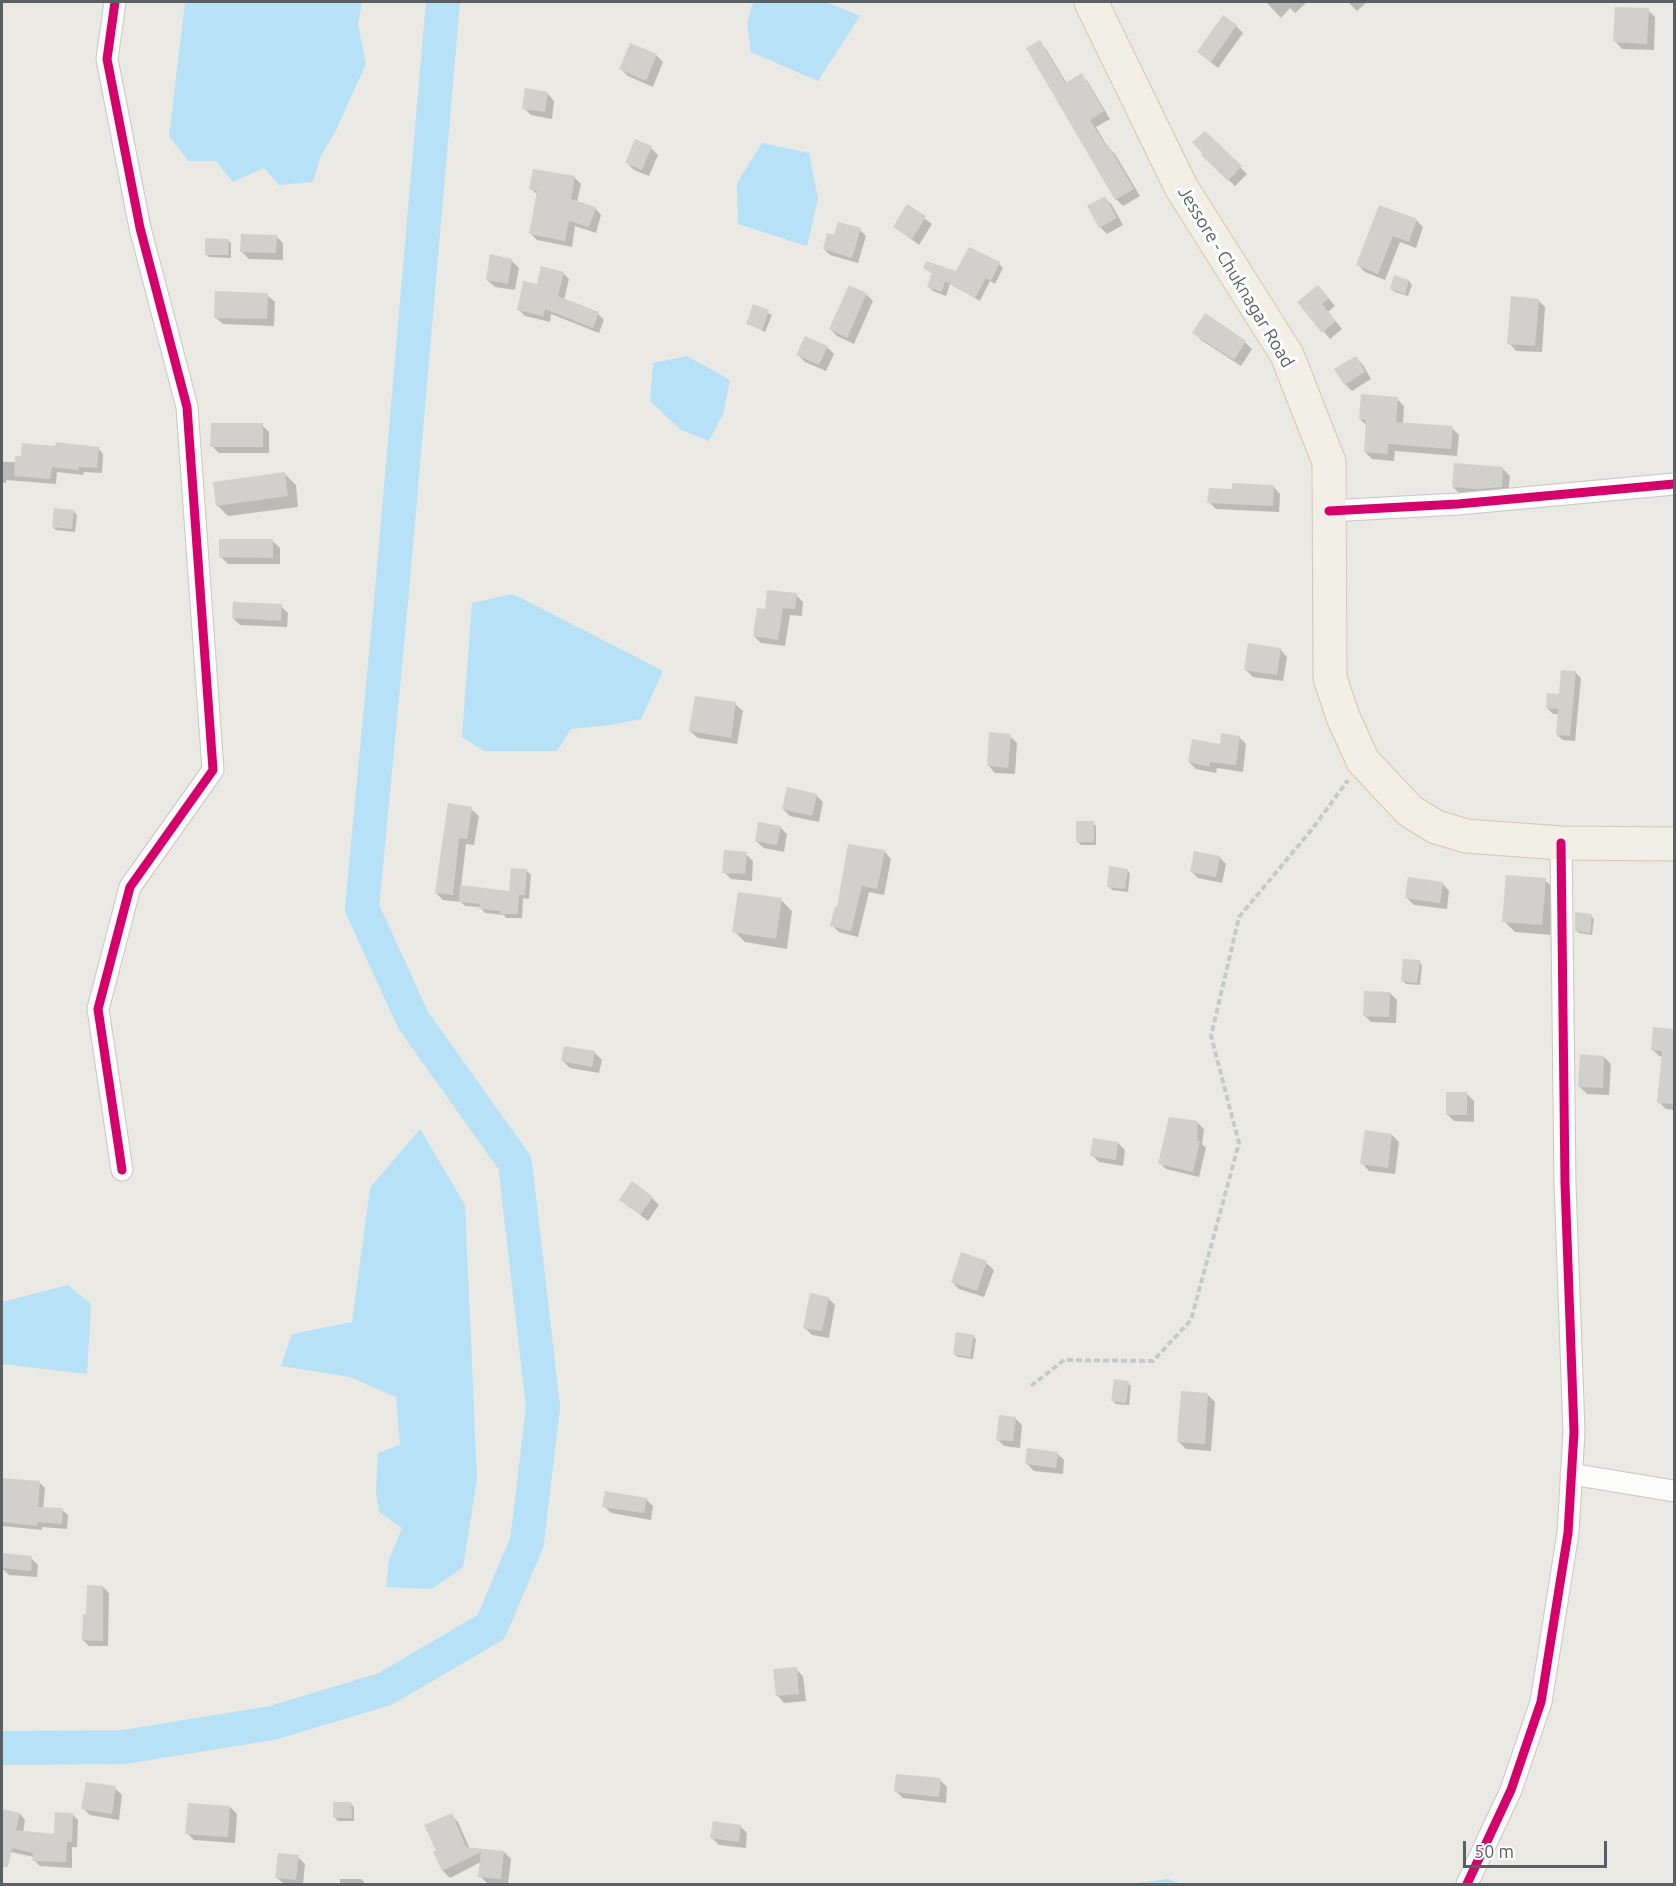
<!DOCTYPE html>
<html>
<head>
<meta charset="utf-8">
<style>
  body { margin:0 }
  #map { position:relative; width:1676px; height:1886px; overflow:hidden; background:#ebe9e4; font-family:Ubuntu,sans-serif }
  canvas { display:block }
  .frame { position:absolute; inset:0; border:3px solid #5a5f64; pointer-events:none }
  .scale { position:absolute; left:1463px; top:1841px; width:144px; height:27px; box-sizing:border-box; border:3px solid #5a5f64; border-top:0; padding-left:8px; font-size:18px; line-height:21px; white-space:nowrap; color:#5a5f64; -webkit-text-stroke:4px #fff; paint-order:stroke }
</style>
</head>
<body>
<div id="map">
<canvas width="1676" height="1886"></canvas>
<div class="frame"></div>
<div class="scale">50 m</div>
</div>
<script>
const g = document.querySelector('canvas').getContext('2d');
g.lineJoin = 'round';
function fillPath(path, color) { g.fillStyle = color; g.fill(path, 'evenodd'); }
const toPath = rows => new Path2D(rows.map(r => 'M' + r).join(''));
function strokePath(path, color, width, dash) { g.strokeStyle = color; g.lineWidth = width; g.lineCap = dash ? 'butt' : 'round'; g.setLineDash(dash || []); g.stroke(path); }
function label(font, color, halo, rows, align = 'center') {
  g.font = font + ' Ubuntu,sans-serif'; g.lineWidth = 6; g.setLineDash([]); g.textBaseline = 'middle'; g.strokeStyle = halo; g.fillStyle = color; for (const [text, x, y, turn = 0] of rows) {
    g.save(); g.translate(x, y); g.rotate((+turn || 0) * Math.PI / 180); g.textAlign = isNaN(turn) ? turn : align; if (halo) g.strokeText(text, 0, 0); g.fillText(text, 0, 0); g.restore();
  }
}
fillPath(toPath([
  [185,2,362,2,358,24,366,64,336,130,320,158,313,182,279,185,264,168,233,182,216,161,189,161,169,137],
  [753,2,826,2,860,16,818,81,751,52,747,23],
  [762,143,809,153,818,199,807,246,738,224,737,183],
  [687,356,730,380,723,414,709,441,681,430,650,401,653,363],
  [513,594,663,671,641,719,610,725,571,729,557,751,484,751,462,737,472,603],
  [420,1129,465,1205,477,1480,463,1567,432,1589,386,1587,389,1560,402,1528,379,1512,376,1491,378,1453,400,1445,396,1397,350,1377,281,1366,292,1334,352,1322,370,1188],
  [68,1285,91,1304,87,1374,2,1364,2,1302],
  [1168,1879,1181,1884,1137,1884,1138,1883]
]), '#b6e1f7');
fillPath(toPath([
  [1266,2,1307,2,1295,13,1290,8,1281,18],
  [1348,2,1367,2,1357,11],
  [1648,10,1655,17,1654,50,1622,49,1615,41],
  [1236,26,1243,33,1218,68,1198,52],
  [1039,42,1046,49,1067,84,1081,75,1088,82,1110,119,1096,127,1107,146,1115,154,1140,196,1123,206,1116,199],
  [656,55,663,62,653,87,628,76,621,69],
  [547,93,554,101,552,119,531,115,524,108],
  [1205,133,1247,174,1235,186,1203,155],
  [651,148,658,155,649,176,634,170,627,163],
  [574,177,581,184,577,202,595,208,601,215,596,233,575,226,572,247,537,240,531,234,538,195,531,189],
  [1105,198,1112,205,1123,225,1107,234,1100,227],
  [908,206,932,224,919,245,895,227],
  [1380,207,1416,220,1423,227,1416,248,1400,242,1385,280,1365,272,1358,265],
  [860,230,866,236,858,263,830,255,824,249,835,237],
  [276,236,283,243,283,260,249,259,242,252],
  [228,240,231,243,231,258,209,257,206,254],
  [512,261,519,268,515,290,495,287,487,280],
  [999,264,1003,268,995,284,990,281,980,301,950,284,946,296,933,291,929,287,933,274,924,268,957,273],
  [563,273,569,279,564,300,598,314,604,320,599,333,551,314,550,322,525,316,518,309],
  [1409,281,1412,285,1408,296,1395,292,1391,289],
  [866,294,873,301,854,344,837,336,830,329],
  [1325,294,1335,306,1328,312,1342,329,1330,339,1299,302],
  [267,295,275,302,274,326,223,324,215,317],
  [1538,300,1545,307,1542,352,1516,351,1509,343],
  [754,306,772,315,765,332,748,323],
  [1205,315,1245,342,1252,349,1241,366,1201,340,1194,332],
  [827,347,834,354,826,371,805,362,798,355],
  [1356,358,1363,365,1371,379,1352,391,1345,384],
  [1397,399,1404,406,1403,424,1452,428,1459,435,1457,456,1395,451,1394,461,1372,459,1365,452,1367,426,1360,419],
  [262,425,269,432,269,453,219,453,212,446],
  [98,448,103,454,102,473,84,472,83,475,57,472,56,484,6,480,6,483,2,482,2,462,16,462],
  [1503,469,1510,476,1508,494,1460,494,1453,487],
  [285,474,296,485,298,507,228,516,217,505],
  [1273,486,1280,494,1279,512,1216,509,1209,502,1233,491],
  [74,512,77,515,75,532,56,530,53,527],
  [273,541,280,548,280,564,228,564,221,557],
  [796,595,803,602,802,616,790,615,785,646,761,643,754,636,766,610],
  [281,606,288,613,287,627,240,625,233,618],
  [1280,649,1287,657,1283,681,1253,677,1246,670],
  [1575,672,1581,678,1575,741,1563,740,1557,735,1559,714,1553,714,1547,708,1560,695],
  [735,704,743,711,737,744,698,738,690,731],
  [1010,736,1017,743,1015,774,995,773,988,765],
  [1239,737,1246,744,1243,772,1217,768,1216,773,1196,769,1189,762],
  [816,795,823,802,819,822,790,816,783,809],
  [449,805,471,809,479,816,474,845,466,844,461,887,510,893,527,871,531,875,529,899,523,898,522,918,506,918,504,915,485,913,480,907,465,906,461,902,443,900,436,893],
  [1093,823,1096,826,1096,845,1081,845,1078,842],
  [780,827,787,834,784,852,764,848,756,841],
  [884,851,891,859,884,895,869,892,858,937,839,932,832,925,838,909],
  [746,854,753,861,752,881,731,879,724,872],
  [1219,857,1226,864,1222,883,1198,878,1191,871],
  [1127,870,1130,873,1128,892,1112,890,1109,886],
  [1545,880,1556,891,1552,935,1515,932,1504,921],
  [1442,883,1449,891,1447,909,1414,905,1407,898],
  [781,900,792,911,787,949,745,942,734,931],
  [1591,916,1594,919,1592,935,1579,933,1576,930],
  [1419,962,1422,965,1420,985,1406,984,1402,980],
  [1390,993,1397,1000,1396,1023,1371,1022,1364,1015],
  [1654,1028,1674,1030,1674,1110,1666,1109,1659,1102,1663,1057,1659,1056,1652,1049],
  [594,1052,602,1060,599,1073,570,1068,563,1061],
  [1604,1057,1611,1064,1609,1095,1587,1094,1579,1086],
  [1467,1094,1474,1101,1474,1122,1454,1121,1447,1114],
  [1198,1123,1204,1129,1202,1144,1206,1148,1199,1177,1166,1169,1160,1163],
  [1392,1135,1399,1142,1395,1174,1369,1171,1362,1163],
  [1118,1143,1125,1150,1123,1166,1099,1162,1092,1155],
  [652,1198,659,1205,648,1221,621,1200],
  [962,1254,986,1263,994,1270,984,1297,959,1289,952,1282],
  [828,1298,835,1305,829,1338,812,1335,805,1328],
  [973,1336,976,1339,973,1359,958,1357,954,1354],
  [1128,1383,1131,1386,1129,1405,1116,1404,1112,1400],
  [1208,1395,1215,1402,1211,1451,1186,1449,1179,1442],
  [1015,1418,1022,1425,1020,1448,1004,1446,997,1439],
  [1057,1453,1064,1460,1063,1474,1034,1471,1027,1464],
  [2,1480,39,1482,45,1488,43,1509,62,1510,68,1515,67,1529,42,1527,42,1530,2,1526],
  [646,1499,653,1506,651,1520,611,1513,604,1506],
  [3,1555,31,1558,38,1565,37,1577,9,1575,2,1568],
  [103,1587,109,1593,108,1646,89,1646,83,1640,87,1615],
  [796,1669,803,1676,806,1701,784,1703,777,1695],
  [940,1780,947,1787,946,1803,903,1798,896,1791],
  [115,1788,122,1795,119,1820,90,1815,83,1808],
  [351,1804,354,1807,354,1821,338,1821,335,1818],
  [230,1807,237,1814,235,1843,194,1840,187,1833],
  [2,1810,20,1814,25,1820,23,1832,55,1836,72,1814,78,1820,77,1847,72,1847,72,1868,40,1866,34,1860,34,1857,2,1850],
  [451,1815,458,1822,470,1849,504,1852,511,1859,508,1884,487,1883,480,1876,481,1862,450,1878,443,1871,435,1853,438,1852],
  [740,1826,747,1833,746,1848,719,1845,712,1838],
  [298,1857,305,1864,303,1884,284,1884,277,1878],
  [340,1879,361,1879,366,1884,340,1884]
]), '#0003');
strokePath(toPath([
  [2,1748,124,1747,272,1723,385,1689,491,1627,527,1542,543,1407,515,1163,413,1020,362,908,392,591,443,2]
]), '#b6e1f7', 34);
fillPath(toPath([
  [1615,7,1649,8,1647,44,1613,42],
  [1223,15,1237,25,1211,62,1197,52],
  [1040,40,1065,83,1082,73,1104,111,1090,120,1106,146,1108,145,1134,189,1115,200,1026,48],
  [630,43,657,54,646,81,619,69],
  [525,88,548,92,545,112,522,109],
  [1205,131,1242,166,1228,181,1201,155,1202,153,1192,142],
  [635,139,652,146,642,170,625,163],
  [533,169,575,176,571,199,596,207,589,227,569,221,565,241,529,234,537,191,529,189],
  [1105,196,1117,218,1099,228,1087,206],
  [907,204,926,216,912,239,893,227],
  [1379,205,1417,219,1409,242,1393,236,1378,274,1356,265],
  [838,222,861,228,852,258,823,249,827,233,834,235],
  [241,234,277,235,276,253,240,252],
  [205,238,229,239,228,255,205,255],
  [969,247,1000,262,991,281,986,278,975,298,945,281,942,292,927,287,932,273,923,268,926,261,956,271],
  [490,254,512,259,508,284,486,280],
  [541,266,564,272,558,296,599,312,593,328,545,309,543,316,517,310,523,281,537,284],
  [1394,275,1409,280,1405,294,1390,289],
  [849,285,867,293,847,338,829,329],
  [1318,285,1329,298,1322,304,1336,321,1322,333,1297,302],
  [215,291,268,293,267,319,214,318],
  [1511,296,1539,299,1535,346,1507,344],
  [753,304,769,310,762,330,746,324],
  [1205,313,1246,341,1234,360,1192,333],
  [805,336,828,346,819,365,796,355],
  [1356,356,1365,372,1344,385,1334,369],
  [1361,394,1398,397,1396,422,1453,426,1451,449,1388,444,1388,454,1364,452,1366,420,1359,419],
  [211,423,263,423,263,447,210,447],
  [56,442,99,447,97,468,79,467,78,470,52,467,50,479,14,476,15,456,21,456,22,443,55,446],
  [1454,463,1503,467,1502,487,1478,489,1452,487],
  [285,472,288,496,216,506,213,482],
  [1232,483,1274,485,1273,506,1207,503,1209,488,1232,489],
  [54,508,74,510,72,529,52,527],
  [219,539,273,539,273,558,219,557],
  [767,590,797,593,795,609,783,608,778,640,753,636,757,608,765,609],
  [233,602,282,604,281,621,232,618],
  [1248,643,1281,648,1277,675,1244,670],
  [1561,670,1576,671,1570,736,1556,735,1558,709,1546,708,1547,693,1559,694],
  [695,696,736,702,731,738,689,731],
  [989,732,1011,734,1008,768,987,766],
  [1221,733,1240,736,1236,765,1210,762,1210,767,1188,762,1192,739,1220,744],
  [787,787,817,794,812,816,782,809],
  [448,803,472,807,467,839,459,838,453,895,435,893],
  [1076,821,1094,821,1094,842,1076,842],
  [758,822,781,826,777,845,755,841],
  [848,844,885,850,877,889,862,886,851,931,830,926,835,906,837,907],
  [724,850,747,852,745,874,722,873],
  [1194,851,1220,856,1216,877,1190,872],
  [1109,866,1128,869,1125,889,1107,887],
  [511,868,527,869,525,895,519,895,518,914,500,914,500,911,479,909,480,904,459,902,460,885,509,891],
  [1506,875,1546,878,1542,925,1502,922],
  [1408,877,1443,882,1440,903,1405,898],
  [738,892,782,898,776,939,732,932],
  [1575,912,1592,914,1590,933,1575,931],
  [1403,959,1420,960,1417,983,1401,981],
  [1364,991,1390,992,1389,1017,1363,1016],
  [1653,1027,1674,1029,1674,1104,1657,1103,1662,1051,1651,1050],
  [564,1046,595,1051,592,1067,561,1061],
  [1580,1054,1604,1056,1603,1088,1578,1087],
  [1446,1092,1467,1092,1467,1115,1446,1115],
  [1169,1117,1198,1121,1197,1140,1200,1141,1193,1172,1158,1164],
  [1365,1130,1392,1134,1388,1168,1360,1164],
  [1093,1138,1118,1142,1116,1160,1090,1156],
  [632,1181,653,1197,640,1215,619,1200],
  [961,1252,987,1261,977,1291,951,1282],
  [810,1293,829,1297,822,1331,803,1328],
  [956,1332,974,1335,970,1357,953,1354],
  [1114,1379,1129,1381,1126,1403,1111,1401],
  [1181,1391,1208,1393,1205,1444,1177,1442],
  [999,1415,1016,1417,1013,1441,996,1440],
  [1027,1448,1058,1452,1056,1468,1025,1464],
  [2,1478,40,1481,38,1507,63,1508,62,1524,37,1522,37,1526,2,1522],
  [605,1491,647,1498,644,1513,602,1507],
  [2,1553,32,1556,31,1571,2,1568],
  [87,1585,103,1586,103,1641,82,1640,83,1614,86,1614],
  [797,1667,799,1694,776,1696,773,1669],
  [896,1774,941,1778,939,1797,894,1792],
  [86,1782,116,1786,112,1814,81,1809],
  [333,1802,351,1802,352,1818,333,1818],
  [188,1803,230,1806,228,1837,185,1834],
  [2,1809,20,1813,16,1830,54,1834,55,1812,73,1813,72,1842,67,1842,66,1862,32,1861,33,1853,12,1848,8,1867,2,1867],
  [452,1813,466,1847,504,1851,501,1879,478,1877,481,1852,442,1871,433,1852,436,1851,424,1825],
  [713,1821,741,1825,739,1842,710,1838],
  [278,1853,299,1855,296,1880,275,1878]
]), '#d1d0cd');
const street = toPath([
  [115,2,107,59,140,228,187,407,213,770,130,887,98,1009,122,1170],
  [1329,511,1458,504,1674,484],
  [1571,1474,1674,1491],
  [1467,1884,1511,1790,1541,1702,1568,1533,1574,1432,1565,1183,1561,843]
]);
const primary = toPath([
  [1091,2,1181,187,1287,355,1329,462,1330,678,1343,717,1363,761,1410,811,1436,827,1466,836,1561,843,1674,844]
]);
strokePath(street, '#c7c8c7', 23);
strokePath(primary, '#d6c8af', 35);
strokePath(toPath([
  [1031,1386,1064,1360,1153,1361,1191,1320,1239,1143,1211,1036,1239,917,1313,828,1348,780]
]), '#c4cbc7', 4, [6, 3]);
strokePath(street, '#fcfcfb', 21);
strokePath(primary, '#f2efe7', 33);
strokePath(toPath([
  [115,2,107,59,140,228,187,407,213,770,130,887,98,1009,122,1170],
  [1329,511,1458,504,1674,484],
  [1467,1884,1511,1790,1541,1702,1568,1533,1574,1432,1565,1183,1561,843]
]), '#d6006c', 9);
label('18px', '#5a5f64', '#fff', [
  ["Jessore - Chuknagar Road",1236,277,59]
]);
</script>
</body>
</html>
